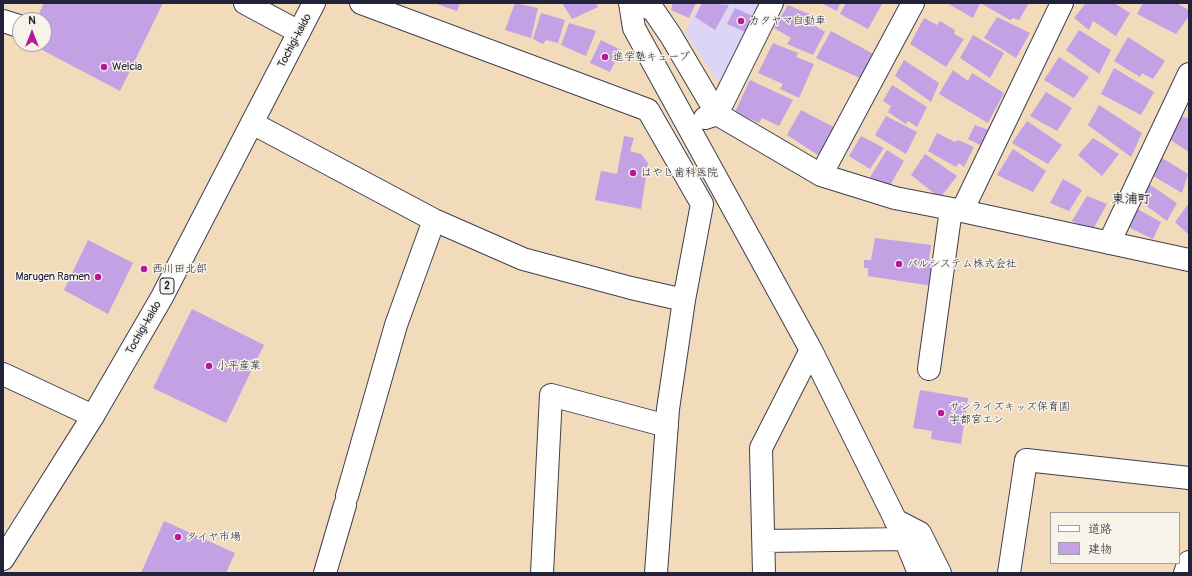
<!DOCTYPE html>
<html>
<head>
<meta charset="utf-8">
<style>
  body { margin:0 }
  #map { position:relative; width:1192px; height:576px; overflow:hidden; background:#f1dbbb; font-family:Pangolin,"Klee One",sans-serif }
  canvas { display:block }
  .frame { position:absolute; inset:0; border:4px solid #22223b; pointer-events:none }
  .legend { position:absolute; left:1050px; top:512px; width:130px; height:52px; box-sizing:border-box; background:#f7f3e8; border:1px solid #a29fa3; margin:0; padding:5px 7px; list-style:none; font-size:12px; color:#22223b }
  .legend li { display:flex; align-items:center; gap:8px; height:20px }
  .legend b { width:20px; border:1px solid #a29fa3 }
  .north { position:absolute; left:12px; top:12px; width:40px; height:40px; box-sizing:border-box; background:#f7f3e8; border:1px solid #a29fa3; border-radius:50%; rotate:0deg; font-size:11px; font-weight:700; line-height:16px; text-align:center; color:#22223b }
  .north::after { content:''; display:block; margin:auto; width:14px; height:18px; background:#b5179e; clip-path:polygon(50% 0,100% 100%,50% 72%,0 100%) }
</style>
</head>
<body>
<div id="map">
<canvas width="1192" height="576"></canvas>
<div class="frame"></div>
<ul class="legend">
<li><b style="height:5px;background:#fff"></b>道路</li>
<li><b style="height:11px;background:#c2a1e5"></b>建物</li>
</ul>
<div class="north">N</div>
</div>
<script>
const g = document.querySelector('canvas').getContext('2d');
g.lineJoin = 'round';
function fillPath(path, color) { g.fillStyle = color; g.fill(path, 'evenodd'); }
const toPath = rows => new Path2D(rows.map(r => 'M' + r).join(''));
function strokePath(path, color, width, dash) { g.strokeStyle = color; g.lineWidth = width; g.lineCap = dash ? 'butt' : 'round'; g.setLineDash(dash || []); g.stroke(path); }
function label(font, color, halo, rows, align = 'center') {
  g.font = font + ' Pangolin,"Klee One",sans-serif'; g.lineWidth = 3; g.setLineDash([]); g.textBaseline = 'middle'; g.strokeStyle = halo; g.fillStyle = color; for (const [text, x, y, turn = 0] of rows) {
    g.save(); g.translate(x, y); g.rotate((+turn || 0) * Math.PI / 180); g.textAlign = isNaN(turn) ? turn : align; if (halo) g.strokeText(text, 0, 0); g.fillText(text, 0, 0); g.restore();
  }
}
fillPath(toPath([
  [700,3,761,3,722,88,685,32]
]), '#ddd5f6');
fillPath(toPath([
  [44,3,163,3,120,91,31,44,44,44,44,20,36,20],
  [434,3,460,3,457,11],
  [515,3,538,8,531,38,505,30],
  [562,3,596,3,598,7,572,19],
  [673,3,696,3,689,18,671,10],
  [702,3,729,5,715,30,695,17],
  [821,3,840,3,837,11],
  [846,3,881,3,882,4,868,29,840,14],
  [947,3,980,3,973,18],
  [983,3,1029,3,1019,20,1013,18,1010,20,982,4],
  [1086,3,1114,3,1130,13,1116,36,1093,21,1089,30,1074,18],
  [1143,3,1176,3,1189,10,1189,16,1176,34,1137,14],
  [788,5,811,15,807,21,825,32,813,55,787,44,791,38,774,28],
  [735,8,755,17,750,34,727,24],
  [541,13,565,20,558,43,546,40,543,44,533,39],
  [997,17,1030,33,1016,58,984,38],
  [924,18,937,25,940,21,955,30,954,34,964,39,946,67,910,44],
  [569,23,596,31,586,56,561,45],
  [1079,30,1111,50,1099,74,1066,50],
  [831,31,879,57,866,81,816,58],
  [973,35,1004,53,990,78,960,58],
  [1128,37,1165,61,1153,79,1142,73,1140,77,1114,61],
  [601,40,621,50,610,72,590,63],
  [773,43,798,53,796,57,814,64,799,98,780,89,783,84,758,73],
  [1059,57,1089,77,1074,98,1044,80],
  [904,60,939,83,931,102,895,76],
  [1114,68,1154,92,1141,115,1101,94],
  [953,70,968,81,972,73,1004,93,988,123,939,94],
  [750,80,793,100,779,126,762,118,759,123,735,112],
  [892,85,927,107,917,127,908,121,906,124,888,112,891,106,883,101],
  [1046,92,1072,108,1057,131,1030,116],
  [1099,105,1142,133,1131,157,1088,125],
  [801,110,837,129,821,157,787,135],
  [886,116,917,132,906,154,875,135],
  [1181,116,1189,119,1189,152,1169,139],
  [1027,121,1062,145,1048,164,1012,143],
  [975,125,989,130,984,147,968,139],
  [937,133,955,142,958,140,974,147,964,167,959,163,956,167,928,151],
  [624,136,634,138,630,151,641,154,648,163,641,209,595,200,601,171,617,174],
  [861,136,884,148,870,169,849,156],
  [1093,138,1119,154,1102,176,1078,155],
  [1013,149,1046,171,1033,192,997,175],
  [887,150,904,161,889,187,870,177],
  [925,154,957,176,940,198,911,175],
  [1162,158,1188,174,1182,193,1153,176],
  [1063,179,1082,190,1069,211,1050,203],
  [1143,180,1177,203,1167,221,1136,198],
  [1087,196,1107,204,1092,231,1072,221],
  [1189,203,1189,235,1175,222],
  [1132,206,1161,222,1153,239,1122,224],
  [875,238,931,245,929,260,934,260,932,286,868,276,868,268,864,268,864,260,871,260],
  [88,240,133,263,108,314,64,290],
  [192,309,264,345,226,423,153,388],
  [920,390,968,398,961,444,931,439,932,431,913,428],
  [164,521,235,553,226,573,141,573]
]), '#c2a1e5');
const minor = toPath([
  [245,3,299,32],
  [361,3,648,110,702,204,684,300,668,409,656,573],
  [630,3,634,28,811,350,905,539,919,573],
  [640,3,654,11,671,36,717,114,821,175,895,198,962,211,1062,3],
  [3,21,19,26],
  [705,118,717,114,772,3],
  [252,123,434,220,523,259,631,288,684,300],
  [821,175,913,3],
  [962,211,1189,260],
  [1109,243,1189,74],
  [929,369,951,209],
  [3,374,93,416],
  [347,496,396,325,434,220],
  [895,520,920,533,940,573],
  [764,541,905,539],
  [325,573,345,505],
  [542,573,551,395,667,426],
  [764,573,761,448,811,350],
  [1009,573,1026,460,1189,478],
  [1185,573,1189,562]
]);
const major = toPath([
  [3,559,93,416,162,297,314,3]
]);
strokePath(minor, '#413e4e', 24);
strokePath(major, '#413e4e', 24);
strokePath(minor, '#fff', 22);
strokePath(major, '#fff', 22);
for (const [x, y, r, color] of [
  [741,21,4,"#b5179e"],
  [605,57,4,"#b5179e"],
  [104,67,4,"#b5179e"],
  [633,173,4,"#b5179e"],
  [899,264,4,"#b5179e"],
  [144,269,4,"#b5179e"],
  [98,277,4,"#b5179e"],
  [209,366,4,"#b5179e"],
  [941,413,4,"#b5179e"],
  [178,537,4,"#b5179e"]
]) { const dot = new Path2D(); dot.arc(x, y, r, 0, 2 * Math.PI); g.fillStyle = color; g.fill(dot); strokePath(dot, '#f7f3e8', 1.5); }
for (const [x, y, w] of [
  [167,286,14]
]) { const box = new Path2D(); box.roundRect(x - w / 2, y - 8, w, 16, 3); g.fillStyle = '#f7f3e8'; g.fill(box); strokePath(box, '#22223b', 1); }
label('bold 10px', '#22223b', null, [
  ["2",167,286]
]);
label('11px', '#22223b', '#f7f3e8', [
  ["カタヤマ自動車",749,21],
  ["進学塾キューブ",613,57],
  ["Welcia",112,67],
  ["はやし歯科医院",641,173],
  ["パルシステム株式会社",907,264],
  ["西川田北部",152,269],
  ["Marugen Ramen",90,277,"right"],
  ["小平産業",217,366],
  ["サンライズキッズ保育園",949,407],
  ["宇都宮エン",949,420],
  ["タイヤ市場",186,537]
], 'left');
label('11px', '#22223b', '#f7f3e8', [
  ["Tochigi-kaido",295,41,-62],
  ["Tochigi-kaido",144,328,-60]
]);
label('bold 13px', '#22223b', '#f7f3e8', [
  ["東浦町",1131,200]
]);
</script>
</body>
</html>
